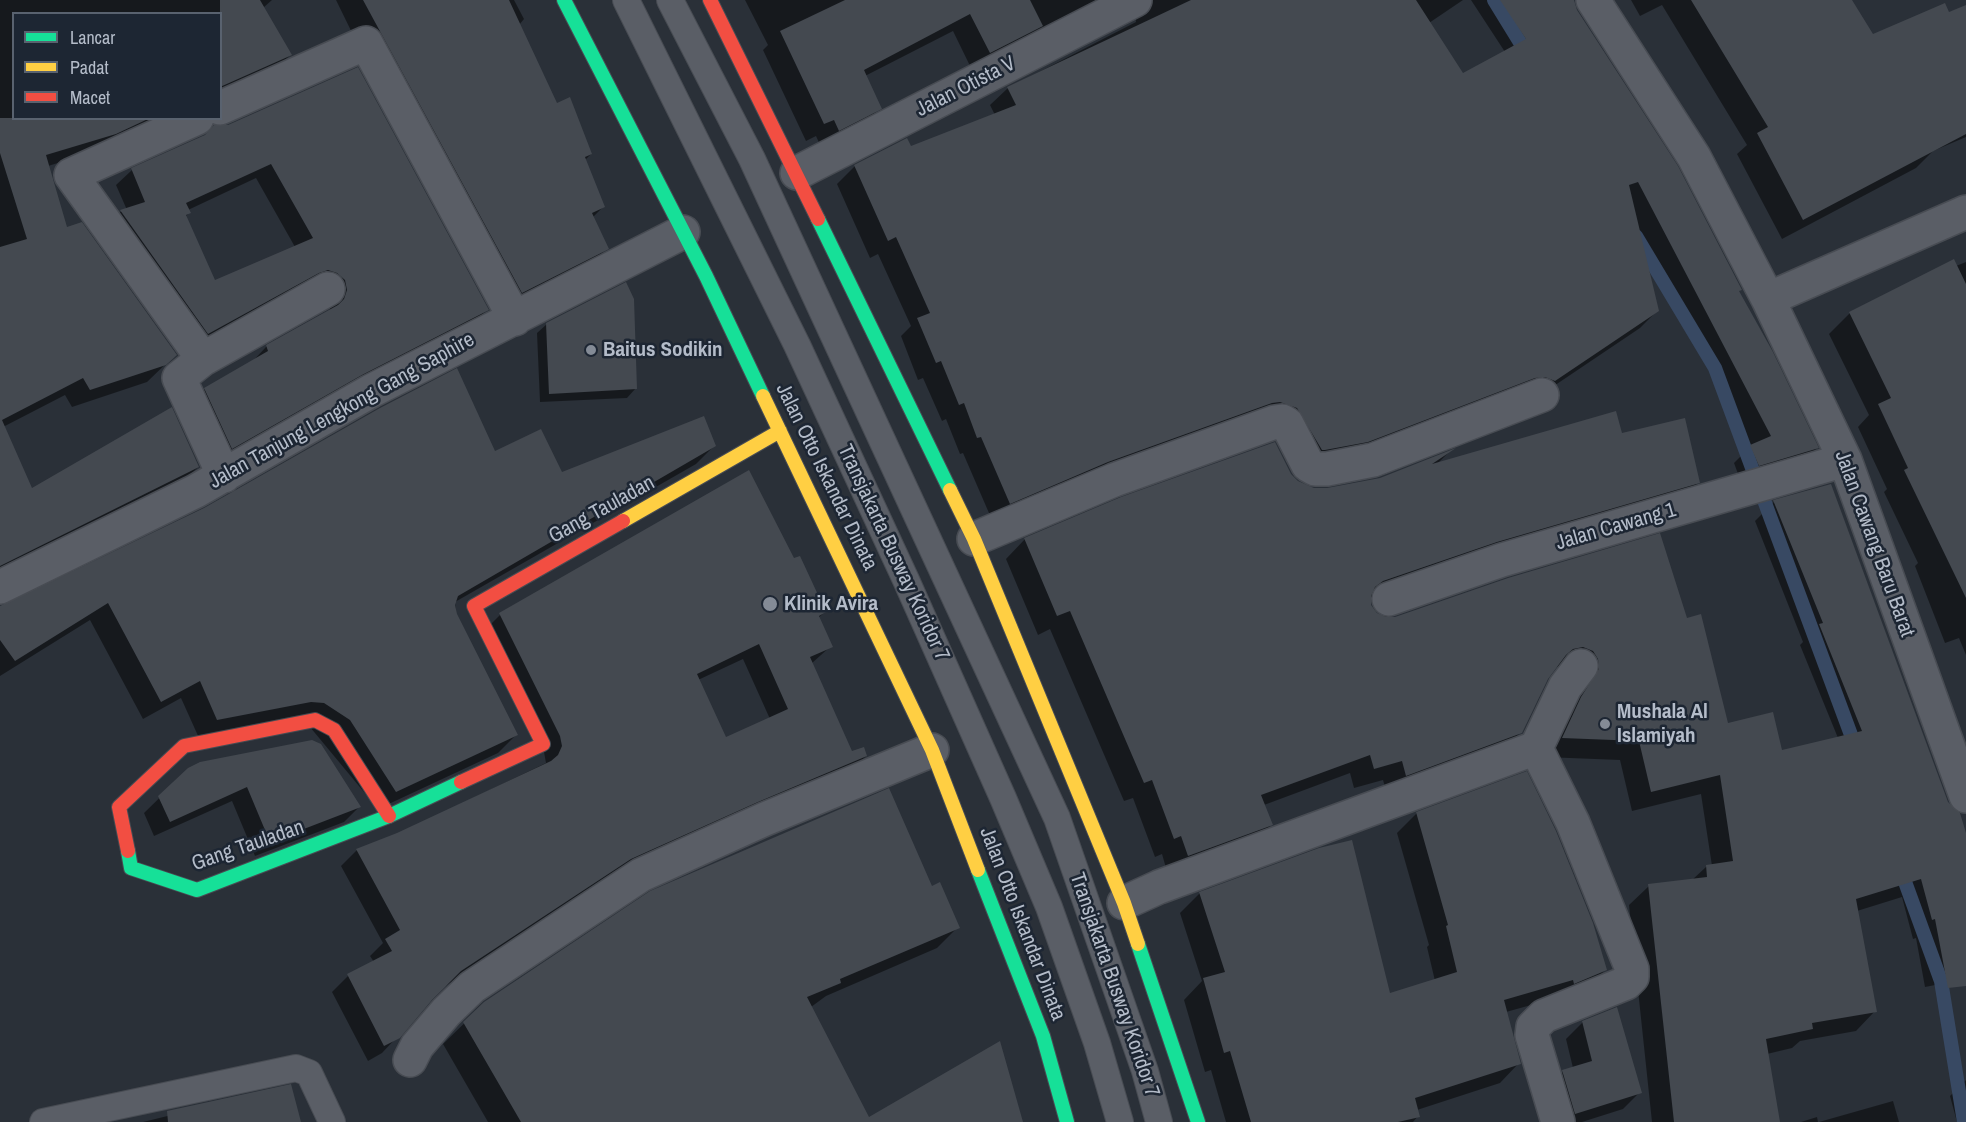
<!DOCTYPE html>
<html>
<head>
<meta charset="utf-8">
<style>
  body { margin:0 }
  #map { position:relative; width:1966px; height:1122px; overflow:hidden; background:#2a3038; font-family:"Archivo Narrow",sans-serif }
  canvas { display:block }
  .legend { position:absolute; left:12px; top:12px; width:210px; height:108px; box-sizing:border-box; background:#1d2633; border:2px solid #59626f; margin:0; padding:8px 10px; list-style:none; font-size:18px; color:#b4bcc9 }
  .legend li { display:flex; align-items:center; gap:12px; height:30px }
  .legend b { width:30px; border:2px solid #59626f }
</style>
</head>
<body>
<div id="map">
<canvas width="1966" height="1122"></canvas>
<ul class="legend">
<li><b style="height:8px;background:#16e098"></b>Lancar</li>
<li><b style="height:8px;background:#ffcf43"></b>Padat</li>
<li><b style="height:8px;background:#f24e42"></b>Macet</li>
</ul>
</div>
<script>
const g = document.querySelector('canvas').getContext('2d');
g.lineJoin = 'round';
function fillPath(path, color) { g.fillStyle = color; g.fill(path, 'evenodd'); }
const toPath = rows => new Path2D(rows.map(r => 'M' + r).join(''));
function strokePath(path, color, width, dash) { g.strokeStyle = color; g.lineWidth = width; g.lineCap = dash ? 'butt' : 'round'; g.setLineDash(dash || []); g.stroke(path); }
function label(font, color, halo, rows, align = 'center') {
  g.font = font + ' "Archivo Narrow",sans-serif'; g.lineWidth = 5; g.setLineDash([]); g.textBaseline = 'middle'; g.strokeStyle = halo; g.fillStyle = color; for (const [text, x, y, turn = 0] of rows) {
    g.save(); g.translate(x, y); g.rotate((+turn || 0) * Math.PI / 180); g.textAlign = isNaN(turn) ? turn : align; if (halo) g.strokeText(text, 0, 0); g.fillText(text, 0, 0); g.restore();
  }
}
fillPath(toPath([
  [0,0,272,0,263,8,290,55,272,73,220,96,220,14,14,14,14,118,170,118,97,151,48,166,66,229,175,355,147,382,72,407,65,395,3,427,31,490,198,467,180,485,0,574],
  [336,0,514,0,524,19,519,25,557,105,591,154,585,160,603,207,592,218,607,248,589,266,504,310,358,45],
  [745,0,1109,0,972,70,953,31,865,76,880,108,862,126,821,147,816,136,806,141,763,50,768,45],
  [1123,0,1463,0,1429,23,1463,75,1505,52,1471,0,1573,0,1576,11,1737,292,1817,448,1799,465,1741,482,1734,463,1750,447,1642,241,1658,310,1640,328,1536,398,1307,467,1280,426,992,520,963,453,960,454,946,419,942,421,923,378,918,380,901,336,911,326,878,254,870,258,837,184,855,166,910,148,995,115,990,105,1008,88,1136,22,1135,10],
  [1631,0,1851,0,1872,36,1966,7,1966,137,1933,151,1916,168,1782,239,1737,154,1747,145,1662,5,1640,16],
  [228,127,487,310,471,325,216,463,189,405,205,389,251,363,266,347,330,311,329,296,192,349,105,227,120,212,127,210,116,185,132,170],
  [256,178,295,247,214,282,185,217,189,213,188,210],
  [1953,261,1956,266,1966,262,1966,655,1959,638,1945,643,1915,566,1918,563,1884,492,1887,489,1858,427,1869,415,1829,334,1850,313],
  [547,324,636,388,627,398,540,402,537,333],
  [1621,434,1699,482,1679,502,1476,561,1369,598,1370,605,1376,615,1386,619,1686,620,1727,725,1781,752,1838,738,1800,645,1803,642,1755,521,1774,502,1966,838,1966,979,1925,987,1916,938,1913,939,1902,897,1857,911,1875,1011,1856,1031,1800,1041,1792,1048,1767,1054,1778,1122,1652,1122,1629,905,1649,886,1692,880,1706,867,1712,866,1701,794,1632,811,1620,760,1544,757,1563,666,1555,667,1547,678,1521,732,1501,752,1387,794,1383,780,1354,788,1350,773,1264,805,1271,825,1252,844,1168,875,1162,854,1155,857,1133,798,1124,801,1050,629,1038,635,1006,559,1025,539,1290,474,1297,482,1314,489,1327,489,1380,479,1449,452,1437,464],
  [714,446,696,464,455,602,456,615,516,735,498,753,378,809,305,721,199,738,181,698,143,719,90,620,0,676,0,607,494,453,561,474],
  [748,472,794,560,825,612,818,618,831,646,811,664,851,753,866,756,850,772,613,875,444,987,382,1053,368,1061,332,992,348,976,374,962,370,956,383,943,341,866,357,850,398,834,546,763,544,752,484,631,500,615],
  [743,659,770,719,726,739,698,680],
  [189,769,359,807,344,822,255,856,232,801,154,836,144,813],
  [1417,813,1605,970,1585,990,1506,1012,1519,1063,1500,1083,1417,1110,1418,1116,1413,1122,1226,1122,1211,1070,1205,1072,1184,1000,1202,981,1180,913,1200,893,1389,995,1435,981,1427,947,1429,945,1397,833],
  [931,888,958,927,937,948,826,996,811,1007,869,1119,1022,1122,488,1122,443,1044,485,1003],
  [1583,1022,1640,1092,1623,1109,1582,1122,1556,1122,1546,1088,1563,1072,1573,1068,1566,1039],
  [1966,1080,1966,1122,1957,1122,1950,1096],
  [290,1086,299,1122,143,1122],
  [1893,1101,1899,1122,1819,1122],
  [1817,1117,1818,1122,1801,1122]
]), '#0007');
strokePath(toPath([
  [1494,0,1529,57],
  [1636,236,1715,368,1857,751],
  [1900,868,1941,981,1964,1122]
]), '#384963', 14);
fillPath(toPath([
  [220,0,260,0,292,55,220,87],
  [363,0,509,0,557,103,570,97,592,154,585,157,605,207,592,213,609,249,522,293],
  [845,0,1030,0,1043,26,990,53,970,14,864,70,882,109,839,131,834,120,824,124,780,31],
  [1191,0,1416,0,1463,73,1526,39,1500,0,1574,0,1577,10,1678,166,1742,290,1739,291,1773,352,1819,448,1759,466,1750,445,1771,436,1638,182,1629,185,1659,311,1555,381,1545,377,1535,378,1368,442,1325,450,1322,450,1297,408,1280,402,1272,403,1108,462,1010,504,981,437,977,438,964,403,959,405,941,361,936,363,917,318,930,313,896,237,888,241,854,165,907,138,911,146,1016,105,1007,87],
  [1691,0,1852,0,1873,34,1945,3,1949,12,1966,5,1966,134,1803,220,1757,133,1768,127],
  [358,67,489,310,362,375,232,449,204,388,268,351,266,345,338,305,344,299,347,290,345,280,337,273,328,270,319,273,208,334,120,210,145,202,131,168,205,135,214,125,228,125],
  [271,164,313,238,215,280,186,215,191,213,186,203],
  [0,118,150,118,116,134,46,155,67,227,82,222,177,355,166,365,90,390,83,378,2,420,32,488,172,407,199,467,0,566,0,247,27,239,0,153],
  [1954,259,1966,284,1966,598,1904,470,1908,468,1878,404,1891,398,1849,312],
  [626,282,634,299,637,389,549,394,546,323],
  [457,368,495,451,541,429,562,472,704,416,716,446,458,596,455,605,457,614,518,735,396,792,350,720,324,703,311,702,217,720,200,681,161,702,108,603,15,661,0,640,0,606,204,508,380,408],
  [1616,411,1622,433,1685,418,1700,483,1497,542,1383,581,1375,587,1371,596,1371,605,1377,613,1386,617,1395,617,1508,578,1660,533,1687,618,1701,614,1728,723,1773,712,1782,750,1862,731,1819,624,1823,623,1773,500,1831,484,1948,802,1960,813,1966,833,1966,986,1948,988,1935,919,1932,920,1921,879,1856,899,1877,1012,1812,1023,1813,1029,1766,1039,1780,1122,1674,1122,1648,884,1707,877,1706,865,1733,861,1720,775,1651,792,1639,741,1562,738,1581,697,1599,669,1598,659,1593,651,1583,647,1573,649,1566,655,1548,679,1522,733,1406,776,1402,761,1374,769,1370,755,1261,795,1273,825,1188,856,1181,836,1174,839,1152,780,1144,783,1070,611,1057,616,1024,538,1121,497,1275,442,1291,474,1298,481,1314,488,1327,488,1380,478,1456,448,1432,464],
  [749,470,794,558,800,556,826,612,819,616,833,647,810,657,852,751,864,747,867,756,758,802,631,859,461,971,432,1000,400,1038,384,1046,347,974,392,951,385,939,400,930,356,849,397,833,551,761,558,755,562,746,560,736,499,613],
  [759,644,788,709,726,737,697,674],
  [312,740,321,744,361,807,270,842,247,787,170,822,158,796,188,768,200,762],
  [1527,771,1556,831,1593,923,1607,970,1574,984,1573,980,1504,1000,1521,1064,1415,1098,1420,1117,1398,1122,1251,1122,1230,1051,1224,1053,1203,978,1225,972,1199,892,1319,848,1352,840,1390,993,1457,972,1446,926,1448,925,1416,812],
  [889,788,932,886,940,882,960,928,840,979,841,983,807,997,869,1117,1000,1041,1023,1122,521,1122,463,1022,484,1002,650,891],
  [1617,1007,1642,1093,1575,1114,1562,1070,1592,1061,1582,1021],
  [291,1084,301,1122,168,1122,167,1111]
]), '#444950');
const lane = toPath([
  [626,0,797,345,906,580,1003,798,1049,907,1097,1043,1120,1122],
  [670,0,752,159,1057,818,1145,1071,1159,1122],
  [43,1122,296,1068,309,1073,332,1122]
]);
const street = toPath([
  [1593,0,1694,157,1768,299,1845,460,1966,796],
  [220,108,366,43,515,319],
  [197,118,71,175,203,359,179,378,224,476],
  [797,173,1135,0],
  [1768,299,1966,212],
  [203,359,328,289],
  [974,539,1114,480,1275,422,1282,421,1287,424,1308,465,1315,469,1327,469,1373,460,1542,395],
  [0,587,196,491,371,391,683,232],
  [1389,599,1502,560,1845,460],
  [1536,748,1573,823,1632,969,1632,977,1626,983,1544,1016,1533,1027,1532,1035,1558,1122],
  [1124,903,1159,887,1536,748,1565,687,1581,666],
  [410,1060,417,1046,446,1012,472,987,641,875,765,819,932,750]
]);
const fast = toPath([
  [564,0,706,276,763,396],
  [818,219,950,490],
  [128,851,131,868,197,890,389,816,461,782],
  [978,870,1043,1036,1067,1122],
  [1138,944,1198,1122]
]);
const slow = toPath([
  [763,396,932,750,978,870],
  [950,490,974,539,1124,903,1138,944],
  [623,521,780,431]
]);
const jam = toPath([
  [710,0,818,219],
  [461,782,543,744,474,606,623,521],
  [128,851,119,807,184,746,315,720,334,730,389,816]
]);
strokePath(lane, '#484c53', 28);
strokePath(street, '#484c53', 36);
strokePath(fast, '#484c53', 16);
strokePath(slow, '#484c53', 16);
strokePath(jam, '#484c53', 16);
strokePath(lane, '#5a5e66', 26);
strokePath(street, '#5a5e66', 33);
strokePath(fast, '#16e098', 14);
strokePath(slow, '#ffcf43', 14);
strokePath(jam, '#f24e42', 14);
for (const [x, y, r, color] of [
  [591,350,6,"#848b96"],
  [770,604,8,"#848b96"],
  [1605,724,6,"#848b96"]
]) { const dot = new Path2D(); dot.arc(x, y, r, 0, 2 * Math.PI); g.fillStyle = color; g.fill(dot); strokePath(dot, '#1d2633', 2); }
label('21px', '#b4bcc9', '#1d2633', [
  ["Jalan Otista V",966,87,-27],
  ["Jalan Tanjung Lengkong Gang Saphire",342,411,-29],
  ["Jalan Otto Iskandar Dinata",826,477,64],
  ["Gang Tauladan",602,510,-29],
  ["Jalan Cawang 1",1616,527,-16],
  ["Jalan Cawang Baru Barat",1874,544,70],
  ["Transjakarta Busway Koridor 7",893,553,65],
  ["Gang Tauladan",248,846,-19],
  ["Jalan Otto Iskandar Dinata",1022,924,69],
  ["Transjakarta Busway Koridor 7",1114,985,71]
]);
label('bold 21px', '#b4bcc9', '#1d2633', [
  ["Baitus Sodikin",603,350],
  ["Klinik Avira",784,604],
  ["Mushala Al",1617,712],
  ["Islamiyah",1617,736]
], 'left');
</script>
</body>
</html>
